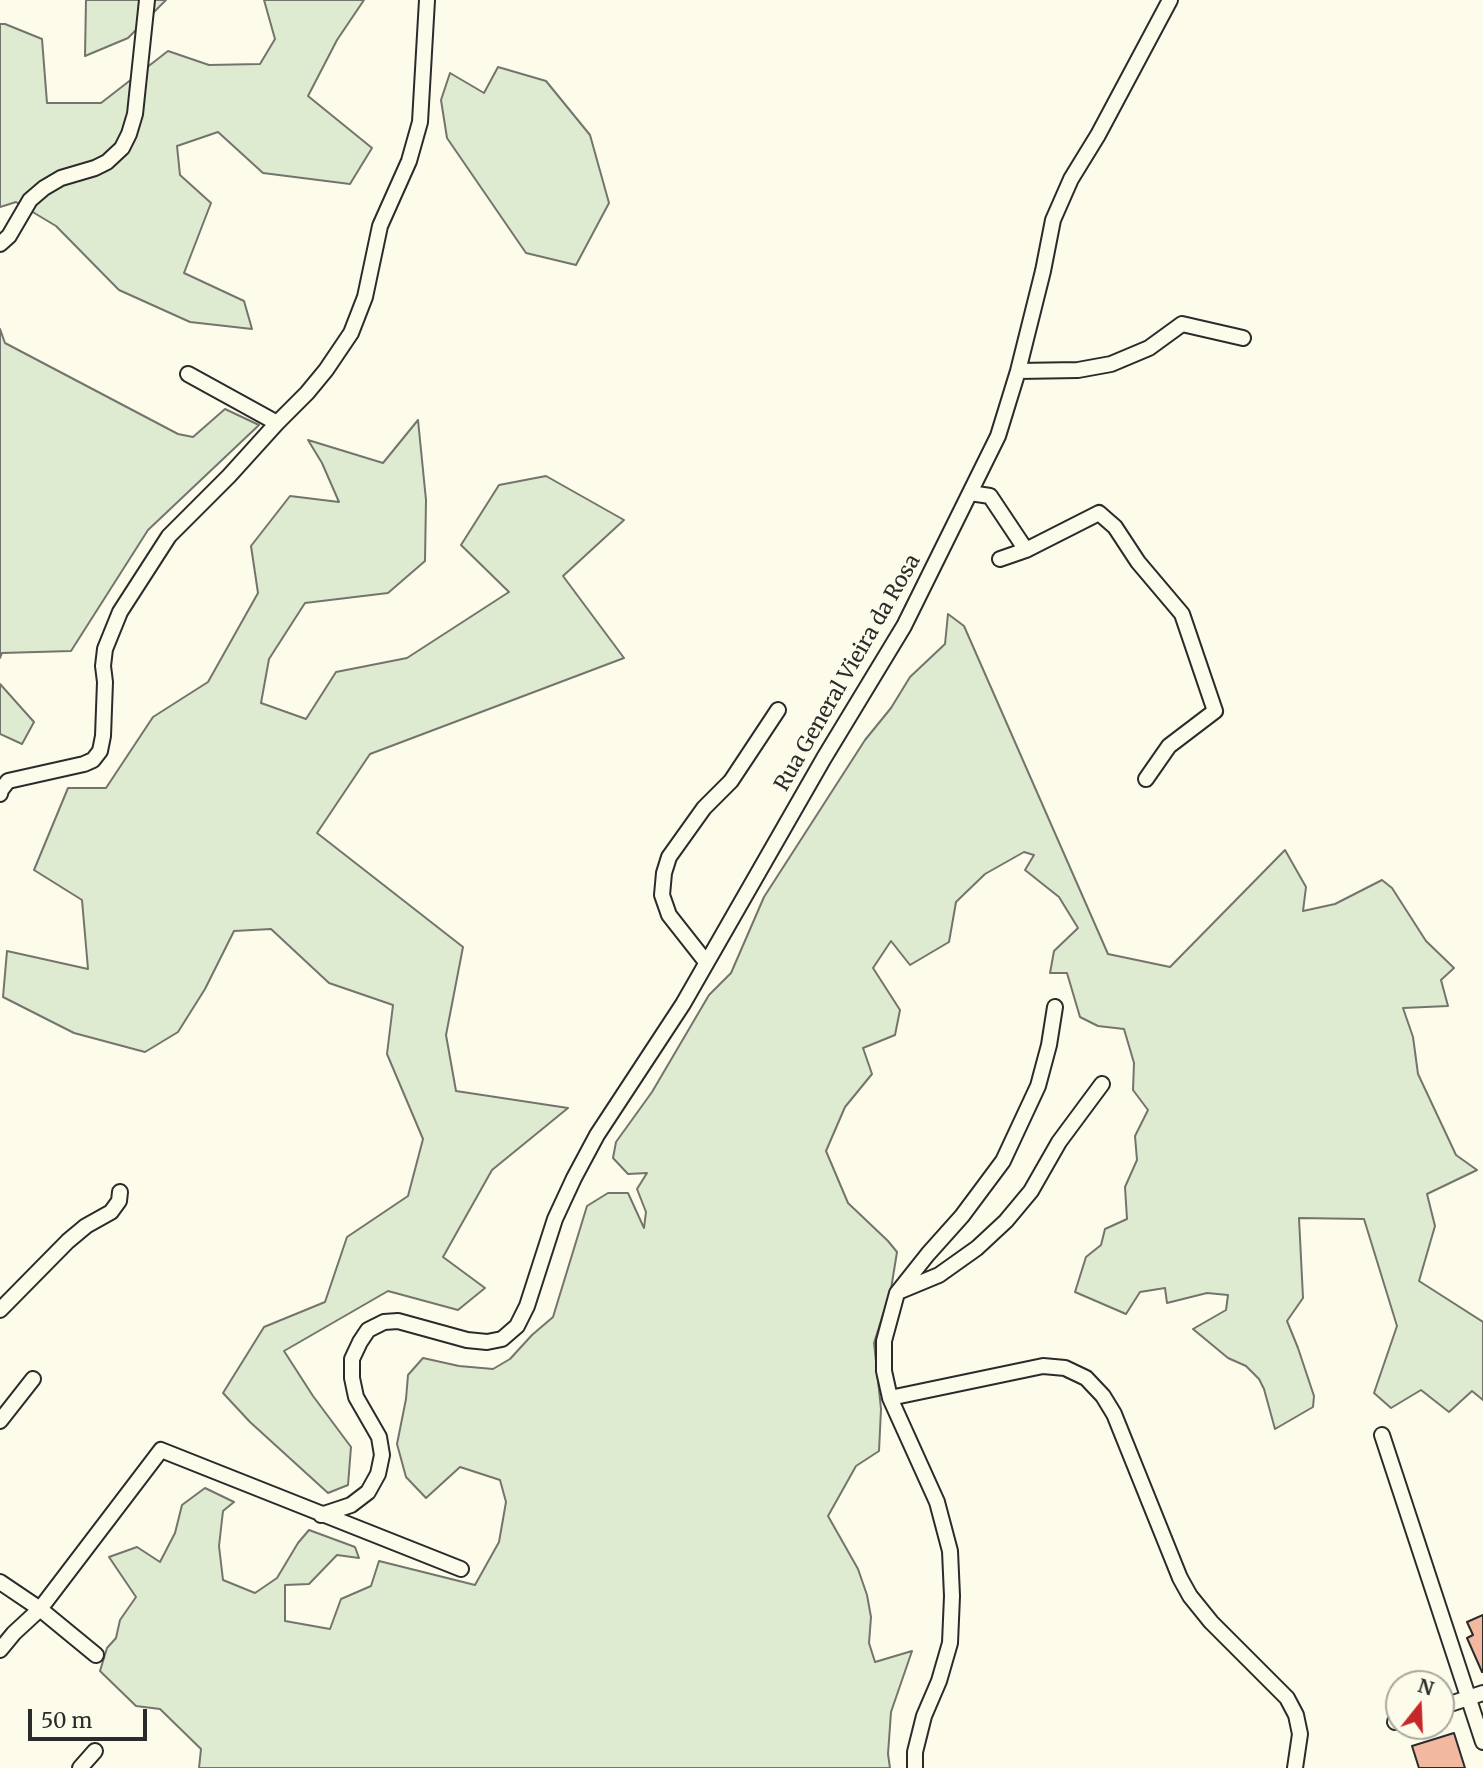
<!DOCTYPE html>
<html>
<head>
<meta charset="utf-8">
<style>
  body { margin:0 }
  #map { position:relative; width:1483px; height:1768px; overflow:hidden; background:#fdfbea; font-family:Merriweather,serif }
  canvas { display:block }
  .north { position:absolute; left:1385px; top:1670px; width:70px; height:70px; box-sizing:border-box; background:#fdfbea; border:2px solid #a9a89e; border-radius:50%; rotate:18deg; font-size:19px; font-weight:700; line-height:28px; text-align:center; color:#2b2b2b }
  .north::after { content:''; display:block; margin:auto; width:24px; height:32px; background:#c62828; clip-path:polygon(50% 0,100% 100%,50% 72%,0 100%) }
  .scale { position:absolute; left:28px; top:1709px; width:119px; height:32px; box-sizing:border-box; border:4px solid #2b2b2b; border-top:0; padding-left:9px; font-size:21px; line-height:24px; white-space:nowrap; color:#2b2b2b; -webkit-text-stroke:5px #fdfbea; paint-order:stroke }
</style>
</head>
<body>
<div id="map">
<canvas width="1483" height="1768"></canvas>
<div class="north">N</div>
<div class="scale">50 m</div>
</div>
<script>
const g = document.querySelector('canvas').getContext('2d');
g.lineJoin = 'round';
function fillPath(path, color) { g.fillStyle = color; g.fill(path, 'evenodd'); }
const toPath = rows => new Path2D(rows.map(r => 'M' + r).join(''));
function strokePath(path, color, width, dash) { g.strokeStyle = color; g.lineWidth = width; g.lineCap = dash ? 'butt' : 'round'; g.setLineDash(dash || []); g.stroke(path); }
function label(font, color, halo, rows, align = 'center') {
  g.font = font + ' Merriweather,serif'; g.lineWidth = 5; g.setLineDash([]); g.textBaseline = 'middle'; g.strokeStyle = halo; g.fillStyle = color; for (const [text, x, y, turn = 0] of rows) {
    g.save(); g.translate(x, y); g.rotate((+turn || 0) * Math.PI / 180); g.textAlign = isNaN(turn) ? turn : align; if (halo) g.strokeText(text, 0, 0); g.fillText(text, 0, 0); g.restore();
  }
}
const green = toPath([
  [86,0,166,0,128,38,85,56,86,0],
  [264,0,364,0,337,40,308,96,372,148,350,184,263,173,218,132,177,146,180,175,211,203,184,273,244,301,252,329,190,322,119,290,56,226,16,202,0,207,0,24,5,24,42,39,47,103,101,103,168,51,209,65,260,64,275,39,264,0],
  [498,67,546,81,590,135,609,203,576,265,526,253,447,138,441,100,450,73,484,93,498,67],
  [0,329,5,343,178,434,193,437,225,409,259,425,148,530,71,651,2,653,0,658,0,329],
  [418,420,426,500,425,561,388,593,305,603,269,659,261,703,306,719,336,672,407,658,509,592,461,545,499,485,546,476,624,520,563,576,624,658,370,754,317,833,463,947,446,1035,456,1091,568,1108,492,1170,443,1257,485,1288,458,1310,388,1291,284,1351,313,1396,351,1447,348,1485,328,1493,250,1422,223,1393,264,1327,325,1302,347,1237,408,1196,423,1139,387,1054,393,1005,329,983,271,929,234,931,205,989,178,1032,145,1052,74,1033,3,997,7,951,88,969,82,900,34,870,68,788,106,788,153,717,208,682,258,593,251,546,290,496,339,502,322,463,308,440,383,463,418,420],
  [948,614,964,626,1108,954,1170,967,1285,850,1306,887,1303,911,1335,904,1382,880,1392,888,1426,941,1454,968,1441,980,1448,1006,1403,1008,1413,1037,1418,1074,1456,1155,1477,1170,1427,1194,1435,1226,1419,1281,1483,1322,1483,1400,1472,1391,1449,1412,1421,1390,1391,1408,1374,1393,1397,1326,1364,1219,1299,1218,1303,1298,1287,1321,1298,1348,1314,1396,1313,1407,1275,1429,1264,1389,1259,1379,1246,1366,1228,1358,1193,1329,1226,1310,1228,1295,1207,1293,1167,1303,1165,1288,1140,1292,1126,1314,1075,1292,1086,1257,1101,1245,1105,1229,1127,1219,1125,1187,1137,1160,1135,1136,1148,1110,1133,1090,1134,1063,1124,1029,1098,1026,1080,1017,1067,973,1050,973,1054,951,1078,928,1059,897,1025,870,1034,855,1024,852,985,874,956,902,949,942,910,965,891,941,873,968,900,1010,895,1035,863,1048,872,1074,845,1107,826,1151,848,1203,888,1241,897,1252,891,1289,874,1343,881,1409,879,1451,856,1466,828,1516,858,1569,867,1595,871,1617,869,1643,875,1662,912,1651,891,1712,888,1754,890,1768,199,1768,201,1749,160,1709,136,1706,100,1671,107,1648,116,1638,120,1620,136,1597,109,1557,137,1547,160,1562,175,1533,182,1505,205,1488,234,1502,223,1511,219,1546,223,1580,255,1593,277,1578,298,1543,309,1530,355,1547,359,1558,337,1555,309,1584,285,1585,285,1621,330,1629,341,1599,371,1586,379,1561,475,1585,499,1542,506,1502,500,1480,460,1467,426,1498,406,1477,397,1444,406,1399,408,1375,423,1358,459,1366,493,1369,510,1359,532,1335,553,1317,587,1206,608,1193,628,1193,644,1228,646,1212,637,1189,647,1173,628,1174,613,1158,616,1142,652,1092,709,995,731,973,764,897,865,740,891,708,910,677,945,644,948,614],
  [0,684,34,722,22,744,0,734,0,684]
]);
fillPath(green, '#deebd1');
strokePath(green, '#74746e', 2);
const building = toPath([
  [1483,1615,1483,1672,1482,1672,1467,1638,1473,1635,1467,1622,1483,1615],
  [1454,1733,1465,1768,1419,1768,1412,1746,1454,1733]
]);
fillPath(building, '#f2b8a0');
strokePath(building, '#2b2b2b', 2);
const minor = toPath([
  [0,244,9,236,30,200,44,188,61,178,95,168,107,162,122,148,129,134,135,114,147,0],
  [1018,371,1078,370,1111,364,1149,348,1182,324,1243,338],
  [188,374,277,423],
  [970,493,990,496,1026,550],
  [1000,559,1026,550,1099,513,1115,527,1138,562,1182,614,1215,711,1169,746,1146,779],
  [0,794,1,790,8,781,84,764,93,760,100,751,103,736,105,682,103,666,105,649,120,612,169,536,229,476,277,423,307,393,326,370,351,333,365,297,380,226,409,161,420,122,427,0],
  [706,962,669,915,662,895,664,873,669,857,704,808,731,781,778,710],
  [898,1292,939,1275,977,1248,1006,1221,1031,1191,1059,1142,1102,1084],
  [0,1310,68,1241,86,1226,111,1212,119,1201,120,1192],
  [890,1398,1043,1366,1065,1368,1086,1378,1103,1396,1114,1414,1180,1578,1190,1596,1211,1622,1287,1698,1296,1715,1300,1734,1295,1768],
  [0,1421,33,1379],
  [1382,1435,1483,1742],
  [321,1515,351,1505,368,1492,378,1474,382,1455,379,1437,356,1397,352,1378,352,1359,360,1342,368,1330,384,1322,398,1321,467,1340,487,1342,502,1339,517,1326,527,1306,555,1219,574,1178,597,1135,683,1004,824,758,904,626,998,436,1018,371,1043,271,1053,220,1071,179,1098,135,1170,0],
  [0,1582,40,1609,96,1655],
  [0,1650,14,1633,40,1609,161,1450,461,1569],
  [1441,1707,1483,1693],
  [1395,1722,1399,1721],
  [80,1768,95,1751],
  [915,1768,915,1752,924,1716,939,1681,950,1643,952,1596,950,1551,937,1502,890,1398,884,1371,884,1341,897,1293,928,1254,962,1216,1003,1161,1038,1086,1049,1045,1055,1007]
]);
strokePath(minor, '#2b2b2b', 18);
strokePath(minor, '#fdfbea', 14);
label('21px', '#2b2b2b', '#fdfbea', [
  ["Rua General Vieira da Rosa",848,673,-60]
]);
</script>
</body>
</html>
